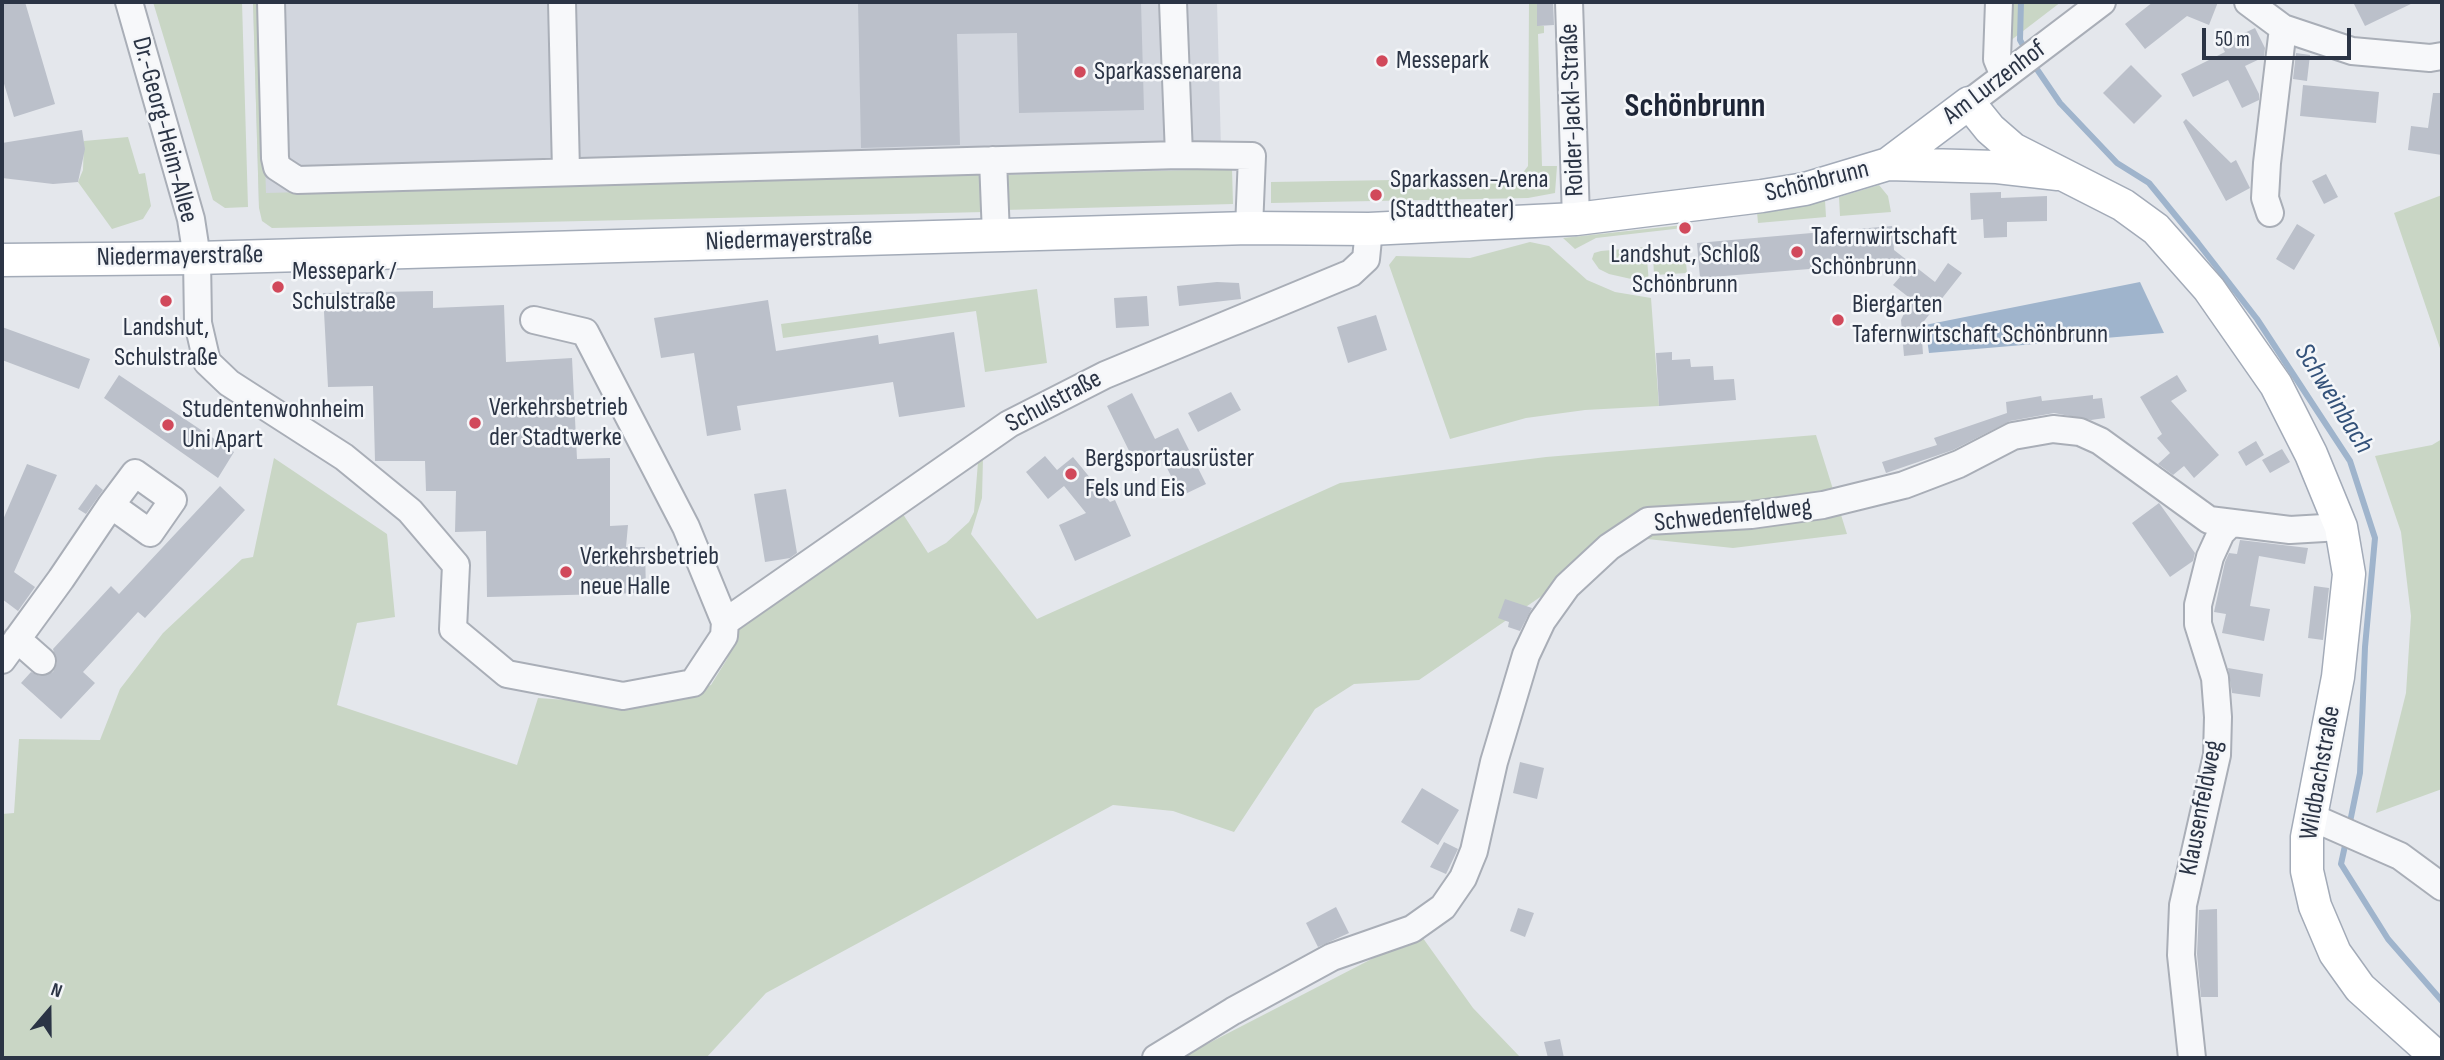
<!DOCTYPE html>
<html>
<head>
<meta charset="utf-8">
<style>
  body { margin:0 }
  #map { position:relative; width:2444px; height:1060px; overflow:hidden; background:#e4e7ec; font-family:"Sofia Sans Condensed",sans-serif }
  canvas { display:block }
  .frame { position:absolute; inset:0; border:4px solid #2b3445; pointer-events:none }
  .north { position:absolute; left:14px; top:976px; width:70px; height:70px; -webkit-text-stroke:5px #f4f6f9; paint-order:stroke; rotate:20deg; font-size:19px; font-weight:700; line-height:28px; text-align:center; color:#2b3445 }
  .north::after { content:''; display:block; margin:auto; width:24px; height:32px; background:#2b3445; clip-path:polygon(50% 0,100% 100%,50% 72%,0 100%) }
  .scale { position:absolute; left:2202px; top:28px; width:149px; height:32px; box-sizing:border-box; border:4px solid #2b3445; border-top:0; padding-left:9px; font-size:21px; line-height:24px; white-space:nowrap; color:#2b3445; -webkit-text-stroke:5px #f4f6f9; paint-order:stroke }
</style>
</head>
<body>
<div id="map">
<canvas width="2444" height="1060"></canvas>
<div class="frame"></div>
<div class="north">N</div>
<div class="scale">50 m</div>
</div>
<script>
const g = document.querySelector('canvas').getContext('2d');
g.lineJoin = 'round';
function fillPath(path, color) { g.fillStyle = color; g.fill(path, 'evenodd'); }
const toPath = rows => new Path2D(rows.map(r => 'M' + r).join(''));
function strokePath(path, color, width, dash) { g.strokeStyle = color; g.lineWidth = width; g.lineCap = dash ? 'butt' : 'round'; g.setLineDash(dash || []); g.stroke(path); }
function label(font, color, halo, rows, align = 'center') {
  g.font = font + ' "Sofia Sans Condensed",sans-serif'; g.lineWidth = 5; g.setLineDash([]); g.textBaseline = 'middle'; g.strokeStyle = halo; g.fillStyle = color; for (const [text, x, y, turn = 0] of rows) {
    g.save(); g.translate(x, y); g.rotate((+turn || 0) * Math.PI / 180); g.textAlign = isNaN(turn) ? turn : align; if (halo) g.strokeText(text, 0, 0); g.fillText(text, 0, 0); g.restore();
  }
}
fillPath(toPath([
  [253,2,1217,2,1222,184,259,208]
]), '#d2d6de');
fillPath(toPath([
  [153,2,242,2,248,207,225,208,213,200],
  [253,2,260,2,266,193,982,174,985,212,272,228,262,221,259,208],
  [1529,2,1537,2,1537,25,1544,26,1544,33,1538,34,1542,166,1557,166,1555,193,1528,198,1271,203,1271,182,1517,178,1522,174,1528,166],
  [1999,2,2061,2,2010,41],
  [128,137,139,174,145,173,151,206,143,219,112,229,78,182,83,170,84,141],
  [1232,169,1233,204,1004,210,1003,175],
  [1879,185,1888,196,1891,212,1840,216,1839,197],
  [2442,195,2442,354,2394,213],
  [1825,200,1826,217,1758,223,1757,212],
  [1683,225,1683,228,1596,238,1575,249,1563,238],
  [1530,242,1549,246,1587,280,1615,292,1651,298,1659,406,1585,410,1526,418,1450,439,1389,265,1396,256,1470,258],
  [1646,247,1649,283,1609,274,1599,269,1592,259,1594,253,1601,251],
  [1685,253,1687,273,1654,275,1653,255],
  [1037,289,1047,363,985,372,976,311,783,338,781,324],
  [1816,435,1847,534,1733,548,1628,537,1419,680,1354,684,1315,709,1234,832,1173,811,1113,805,766,993,706,1058,2,1058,2,814,14,813,19,739,100,740,120,689,163,633,242,559,253,557,274,458,387,534,395,617,357,623,337,705,517,765,538,698,622,704,657,702,711,685,727,659,737,630,901,511,928,553,946,543,969,522,974,512,978,462,983,457,982,498,971,534,1037,619,1340,483,1546,457],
  [2442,439,2442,789,2376,813,2406,693,2411,616,2401,532,2375,456,2432,445],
  [1420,934,1473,1008,1521,1058,1180,1058]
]), '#c9d6c5');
fillPath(toPath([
  [2140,282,2164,333,1929,353,1925,325]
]), '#9fb4cc');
strokePath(toPath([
  [2021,2,2020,40,2027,52],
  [2032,62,2060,103,2117,163,2149,183,2198,243,2257,319,2350,461,2375,538,2365,647,2360,773,2349,827],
  [2346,841,2341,864,2388,939,2442,1001]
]), '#9fb4cc', 6);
fillPath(toPath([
  [2,2,25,2,55,104,14,117,2,77],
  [858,2,1141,2,1144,110,1019,113,1017,33,957,34,960,145,861,148],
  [1537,2,1553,2,1554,25,1537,26],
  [2153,2,2218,2,2209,25,2187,16,2145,49,2125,24],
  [2353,2,2415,2,2365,26],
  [2255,28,2265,48,2264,57,2245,66,2259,94,2259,100,2242,108,2228,80,2193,97,2181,74,2225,52,2221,44],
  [2296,53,2310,55,2307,81,2293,79],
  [2131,65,2162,96,2134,124,2103,93],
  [2303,85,2379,92,2376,123,2300,116],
  [2433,93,2442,93,2442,155,2408,150,2411,126,2428,128],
  [2186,119,2231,163,2236,160,2250,188,2226,201,2183,122],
  [82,130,85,149,78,182,53,184,2,178,2,143],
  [2326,174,2338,197,2324,204,2312,181],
  [2001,192,2001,198,2047,196,2047,221,2007,222,2007,237,1984,238,1983,219,1971,220,1970,193],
  [2297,224,2315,235,2294,270,2276,259],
  [1892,226,1894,250,1935,282,1948,263,1962,273,1921,325,1923,354,1904,356,1901,320,1911,299,1893,285,1900,277,1882,263,1700,278,1697,243],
  [1217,282,1239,283,1241,299,1179,306,1177,286],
  [433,291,433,308,504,305,506,362,572,358,577,459,610,458,610,526,628,525,626,547,645,547,646,593,487,597,486,531,455,532,456,491,426,491,425,461,375,461,373,386,328,387,323,293],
  [1147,296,1149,326,1116,328,1114,298],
  [768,300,776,351,878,335,879,344,954,332,965,407,899,417,893,382,737,406,741,430,707,436,694,353,661,358,654,318],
  [1376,315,1387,350,1348,363,1337,327],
  [2,327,90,359,79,389,2,360],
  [1672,352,1672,360,1690,359,1691,367,1713,366,1714,380,1734,379,1736,400,1659,406,1656,353],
  [119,375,234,452,218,478,104,398],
  [2177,375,2187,391,2171,401,2219,455,2194,478,2184,466,2173,475,2158,464,2170,453,2157,438,2162,434,2140,397],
  [1231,392,1241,410,1198,432,1188,413],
  [1132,393,1155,439,1178,428,1206,484,1181,496,1161,456,1137,467,1107,406],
  [2093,395,2093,399,2102,398,2105,418,2091,420,2054,413,2010,421,1953,450,1886,473,1882,462,1937,445,1934,438,2007,413,2006,402,2041,396,2042,401],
  [2256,441,2264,455,2246,466,2238,452],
  [2282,449,2290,462,2270,473,2262,460],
  [1045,456,1057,470,1073,457,1110,502,1115,500,1131,536,1075,561,1059,525,1086,513,1064,486,1048,499,1026,472],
  [27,464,57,475,14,572,35,587,18,611,2,599,2,522],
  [96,484,103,490,86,514,78,509],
  [220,486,245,510,145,618,138,612,83,672,95,683,61,719,21,683,31,672,40,676,53,672,57,663,53,649,111,586,119,594],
  [786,489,797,553,790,558,765,562,754,494],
  [2159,503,2195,553,2193,561,2170,577,2132,523],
  [2240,540,2308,548,2305,564,2259,556,2250,606,2270,609,2264,641,2222,633,2226,614,2214,612,2225,562,2229,553,2237,554],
  [2314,586,2329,588,2323,640,2308,638],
  [1505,599,1532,608,1520,631,1508,627,1509,622,1498,618],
  [2228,668,2263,674,2260,697,2232,693],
  [1520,762,1544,768,1537,799,1513,793],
  [1422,788,1459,810,1438,845,1401,822],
  [1444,842,1458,849,1446,874,1430,867],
  [1336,907,1349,933,1318,947,1306,923],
  [1518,908,1534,913,1525,937,1510,931],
  [2217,909,2218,997,2201,997,2197,954,2199,910],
  [1560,1039,1564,1058,1548,1058,1544,1042]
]), '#bbc0ca');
const minor = toPath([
  [129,2,191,219,197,258,198,323,207,362,229,383,344,457,410,511,456,565,453,629,507,674,623,696,693,683,724,636,725,622,686,527,585,332,534,320],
  [271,2,275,158,277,167,297,180,1179,155],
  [562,2,566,171],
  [1173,2,1179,155,1252,156,1249,228],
  [1569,2,1576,219],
  [1999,2,1997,59,2004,76],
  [2248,2,2283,28,2352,51,2430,58,2442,56],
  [1969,103,2102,2],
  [993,160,996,235],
  [2270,213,2265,198,2267,163,2283,28],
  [725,622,1009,424,1105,375,1351,273,1366,259,1369,229],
  [17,639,42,661],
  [2,660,61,579,111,505,135,473,173,500,150,533,111,505],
  [2309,816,2400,856,2442,887],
  [1156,1058,1233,1011,1332,957,1412,929,1443,907,1463,878,1474,851,1494,762,1526,655,1542,621,1567,586,1609,547,1648,521,1751,515,1823,505,1904,485,1959,464,2013,436,2053,429,2080,432,2100,441,2209,520,2290,530,2341,527],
  [2192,1058,2181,955,2183,905,2217,755,2218,717,2215,678,2198,624,2198,605,2210,557,2221,533,2229,525]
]);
const major = toPath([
  [1888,164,1969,103,1990,129,2013,149,2123,205,2156,229,2209,289,2276,385,2311,454,2341,527,2349,574,2338,677,2307,837,2307,871,2315,906,2335,953,2360,988,2438,1058],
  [2,260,197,258,1249,228,1369,229,1576,219,1762,196,1805,189,1888,164,1997,167,2058,174]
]);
strokePath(minor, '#a9aeb7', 30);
strokePath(major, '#a3abb8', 35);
strokePath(minor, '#f7f8fa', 26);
strokePath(major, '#fff', 32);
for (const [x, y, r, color] of [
  [1382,61,7,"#d1495b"],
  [1080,72,7,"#d1495b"],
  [1376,195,7,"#d1495b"],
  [1685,228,7,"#d1495b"],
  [1797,252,7,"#d1495b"],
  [278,287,7,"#d1495b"],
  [166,301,7,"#d1495b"],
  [1838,320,7,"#d1495b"],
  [475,423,7,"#d1495b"],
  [168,425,7,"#d1495b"],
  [1071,474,7,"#d1495b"],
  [566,572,7,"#d1495b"]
]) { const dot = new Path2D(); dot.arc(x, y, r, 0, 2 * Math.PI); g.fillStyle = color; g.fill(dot); strokePath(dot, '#f4f6f9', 2.5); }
label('26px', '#2b3445', '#f4f6f9', [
  ["Messepark",1396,61],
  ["Sparkassenarena",1094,72],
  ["Sparkassen-Arena",1390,180],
  ["(Stadttheater)",1390,210],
  ["Tafernwirtschaft",1811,237],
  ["Schönbrunn",1811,267],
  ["Landshut, Schloß",1685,255,"center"],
  ["Schönbrunn",1685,285,"center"],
  ["Messepark /",292,272],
  ["Schulstraße",292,302],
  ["Biergarten",1852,305],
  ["Tafernwirtschaft Schönbrunn",1852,335],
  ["Landshut,",166,328,"center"],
  ["Schulstraße",166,358,"center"],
  ["Verkehrsbetrieb",489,408],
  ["der Stadtwerke",489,438],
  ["Studentenwohnheim",182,410],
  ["Uni Apart",182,440],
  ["Bergsportausrüster",1085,459],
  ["Fels und Eis",1085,489],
  ["Verkehrsbetrieb",580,557],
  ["neue Halle",580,587]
], 'left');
label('26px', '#2b3445', '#f4f6f9', [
  ["Am Lurzenhof",1995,83,-37],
  ["Roider-Jackl-Straße",1573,110,-92],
  ["Dr.-Georg-Heim-Allee",164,130,75],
  ["Schönbrunn",1817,182,-14],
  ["Niedermayerstraße",789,240,-2],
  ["Niedermayerstraße",180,257,-1],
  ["Schulstraße",1054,402,-28],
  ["Schwedenfeldweg",1733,516,-6],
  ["Wildbachstraße",2321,773,-80],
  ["Klausenfeldweg",2202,808,-79]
]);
label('italic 28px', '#34527a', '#f4f6f9', [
  ["Schweinbach",2333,399,58]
]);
label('bold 33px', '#1d2536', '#f4f6f9', [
  ["Schönbrunn",1695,108]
]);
</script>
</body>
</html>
